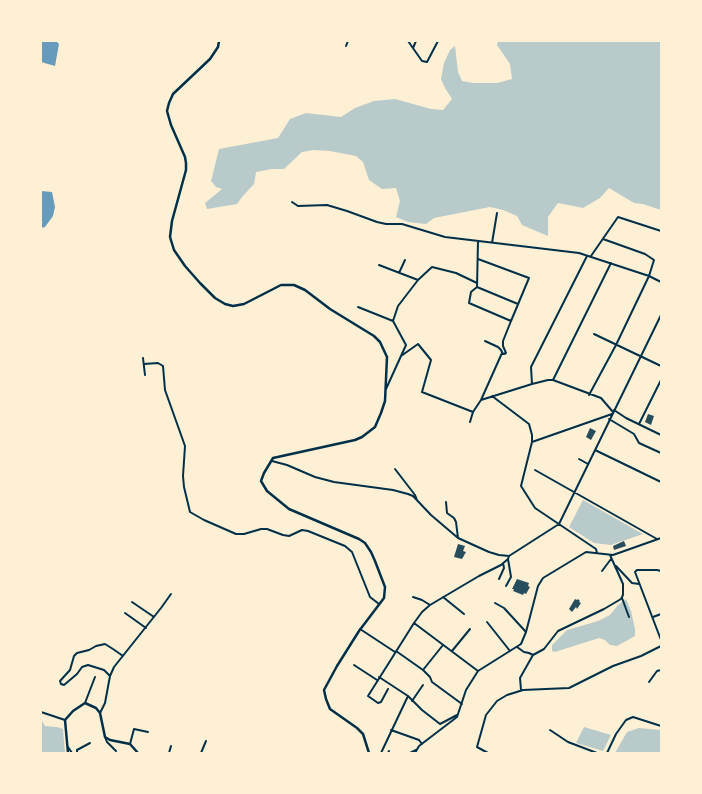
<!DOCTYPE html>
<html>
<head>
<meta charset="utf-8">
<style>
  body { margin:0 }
  #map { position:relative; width:702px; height:794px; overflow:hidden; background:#fdf0d5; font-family:Cabin,sans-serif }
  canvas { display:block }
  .frame { position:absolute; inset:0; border:42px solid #fdf0d5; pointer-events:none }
</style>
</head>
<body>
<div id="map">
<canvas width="702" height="794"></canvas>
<div class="frame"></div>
</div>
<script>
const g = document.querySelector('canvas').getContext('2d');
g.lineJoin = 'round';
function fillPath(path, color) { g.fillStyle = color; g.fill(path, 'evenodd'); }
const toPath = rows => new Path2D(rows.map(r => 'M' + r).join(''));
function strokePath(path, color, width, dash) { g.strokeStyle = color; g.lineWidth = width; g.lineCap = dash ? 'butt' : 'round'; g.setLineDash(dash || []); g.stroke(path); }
fillPath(toPath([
  [498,41,661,41,661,210,643,204,634,203,609,188,600,198,583,208,558,203,548,217,548,236,522,225,517,216,503,210,490,207,434,218,426,224,408,222,396,217,400,201,396,188,382,189,369,180,363,162,356,156,330,151,313,150,302,152,284,169,272,169,256,172,254,184,242,197,237,204,207,209,205,203,222,189,216,187,211,181,219,149,278,138,290,119,306,113,341,117,355,108,374,101,395,99,431,109,443,110,452,99,445,88,441,79,444,63,450,50,455,46,458,72,462,81,473,83,497,83,512,79,510,64,497,45],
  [583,500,641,533,643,534,611,545,594,543,569,527],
  [626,599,631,611,635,629,635,636,617,646,610,645,605,640,599,638,555,652,552,651,552,645,567,630,598,621,610,615,618,605],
  [41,719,45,726,57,727,63,729,65,753,41,753],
  [584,727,611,735,603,751,576,743],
  [639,728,661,730,661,753,615,753,627,732]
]), '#b9caca');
fillPath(toPath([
  [41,41,56,41,59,44,55,66,41,62],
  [41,191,52,192,55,207,53,216,45,227,41,228]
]), '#669bbc');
fillPath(toPath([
  [648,414,654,416,651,425,645,422],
  [590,428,596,431,591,440,586,437],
  [624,541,626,546,614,550,613,546],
  [458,544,465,546,463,551,466,552,462,559,454,557],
  [517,579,529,583,528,586,530,587,526,594,524,593,523,595,513,591,514,589,512,589],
  [575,599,577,600,578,599,580,601,579,602,581,603,577,609,576,607,572,612,569,609]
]), '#264d5e');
strokePath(toPath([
  [408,41,422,61,427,62,438,41],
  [346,46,348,41],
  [413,48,416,41],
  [292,202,298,206,327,205,347,211,377,222,386,224,402,224,445,237,579,253,649,276,661,282],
  [478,241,477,287,518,304],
  [492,243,497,213],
  [591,256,618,217,661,231],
  [379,265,418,280],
  [399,273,405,260],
  [477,287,471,292,469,303,511,321,529,278,478,259],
  [358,307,393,321,406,345,386,389],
  [393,321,398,306,418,280,432,267,456,273,477,283],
  [594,334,661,366],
  [485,341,498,347,501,350,503,354,504,354,506,353,503,346,503,341,511,321],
  [401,356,418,344,431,360,422,392,473,412,481,400,502,353],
  [143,358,145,375],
  [144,364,158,363,163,366,165,390,185,446,183,476,184,487,190,512,204,520,236,534,244,534,261,529,267,529,283,535,289,536,302,530,308,531,345,546,352,552,370,597,379,604],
  [553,380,611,263],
  [532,384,548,380,553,380,601,398,613,412],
  [589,395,616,345,649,276,654,260,645,254,603,239],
  [492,396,529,424,532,435,532,442,521,486,535,508,596,549,597,553],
  [481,400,532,384,531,367,587,256],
  [614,410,626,418,661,435],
  [609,419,634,434,639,443,661,453],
  [470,422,473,412],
  [639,424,661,380],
  [532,442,612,414],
  [595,450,661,482],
  [579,459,588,464],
  [272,461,287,465,315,477,334,482,393,490,408,494,413,496,431,515,458,538,489,552,499,555,509,556,559,524,661,315],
  [395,469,415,495,417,500],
  [535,470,657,539],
  [446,502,447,513,454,518,456,522,458,538],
  [616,566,632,583,639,584],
  [602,571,611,559],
  [661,571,657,570,637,570,635,572,661,640],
  [499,579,504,568,503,563],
  [506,586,511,577,508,559],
  [413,597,422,600,430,605],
  [443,597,464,614],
  [622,598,629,617],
  [132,602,154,617],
  [495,603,504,608,526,632],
  [125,613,146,628],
  [653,617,661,614],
  [487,622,510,651],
  [414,623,478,671],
  [360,629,395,652],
  [443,645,423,670,430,677,432,682,462,704],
  [517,647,524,652,529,653,533,655],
  [396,651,423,670],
  [452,651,470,629],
  [354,665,377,680],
  [110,676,104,670,88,665,82,667,77,674,64,685,61,684,60,681,70,670,74,656,77,653,89,650,96,646,105,644,113,649,123,656],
  [379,677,408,696,422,710,440,724,457,715],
  [649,682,657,671,661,670],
  [388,689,381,702,378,703,368,696,414,623,422,612,430,605,479,576,501,565,508,559,509,556],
  [521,690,520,678,533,655,544,649,558,631,604,609,621,599,623,595,623,584,610,555],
  [412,701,423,685],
  [85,703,95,677],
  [41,712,65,720],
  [100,713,105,703,110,676,114,667,161,608,171,594],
  [391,730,419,740,422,744],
  [550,730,568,742,597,753],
  [105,737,107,742,116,751],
  [130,744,134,729,148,732],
  [68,747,72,753],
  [77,753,77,750,90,743],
  [169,753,171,746],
  [201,753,206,741],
  [381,753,408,696],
  [388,753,389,751],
  [410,753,416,750],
  [415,753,419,746,457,717,466,690,478,671,521,644,526,632,538,586,543,578,586,552,613,555,661,538],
  [488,753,477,747,486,715,497,701,507,695,523,690,569,688,613,666,641,656,661,646],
  [607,753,616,734,626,720,633,717,661,726]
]), '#003049', 2);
strokePath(toPath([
  [219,41,218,47,210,59,173,94,169,103,167,111,171,125,185,157,186,163,186,170,172,221,170,237,174,250,185,266,200,283,215,298,225,304,233,306,244,304,281,285,294,285,305,290,330,309,374,336,380,342,387,357,385,401,381,413,375,427,362,437,355,440,273,458,264,473,261,481,267,491,289,509,359,539,365,543,371,552,375,561,385,587,384,598,359,631,337,666,324,690,326,699,330,709,357,728,363,734,369,753],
  [68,753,65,720,73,711,85,703,96,708,100,713,105,737,110,740,130,744,138,753]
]), '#003049', 2.5);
</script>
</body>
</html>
